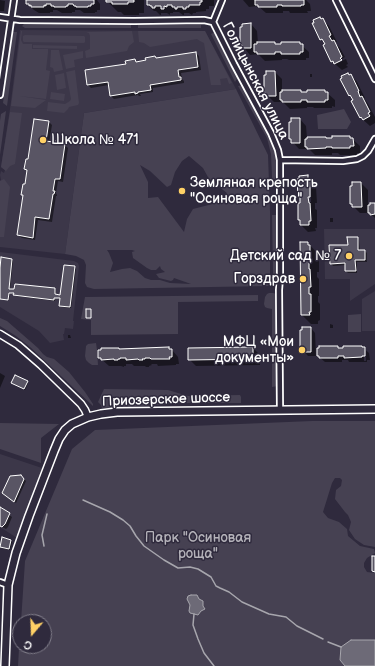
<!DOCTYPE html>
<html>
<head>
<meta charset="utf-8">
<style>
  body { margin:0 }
  #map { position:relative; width:375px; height:666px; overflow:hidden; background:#2f2a3d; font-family:"Balsamiq Sans",sans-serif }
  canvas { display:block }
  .north { position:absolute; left:12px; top:614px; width:40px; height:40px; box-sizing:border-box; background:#2f2a3d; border:1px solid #827f8b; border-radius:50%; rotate:199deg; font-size:11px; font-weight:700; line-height:16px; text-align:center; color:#fff }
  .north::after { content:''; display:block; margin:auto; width:14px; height:18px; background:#ffd166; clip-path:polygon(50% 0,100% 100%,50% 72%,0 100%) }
</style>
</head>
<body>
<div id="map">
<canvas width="375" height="666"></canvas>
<div class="north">С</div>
</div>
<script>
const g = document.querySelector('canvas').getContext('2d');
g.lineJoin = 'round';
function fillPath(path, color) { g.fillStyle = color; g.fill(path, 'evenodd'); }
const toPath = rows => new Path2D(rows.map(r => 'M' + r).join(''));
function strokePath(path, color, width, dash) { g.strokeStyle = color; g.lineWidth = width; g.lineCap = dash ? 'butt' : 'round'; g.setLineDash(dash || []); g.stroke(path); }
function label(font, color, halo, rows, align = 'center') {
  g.font = font + ' "Balsamiq Sans",sans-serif'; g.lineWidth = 3; g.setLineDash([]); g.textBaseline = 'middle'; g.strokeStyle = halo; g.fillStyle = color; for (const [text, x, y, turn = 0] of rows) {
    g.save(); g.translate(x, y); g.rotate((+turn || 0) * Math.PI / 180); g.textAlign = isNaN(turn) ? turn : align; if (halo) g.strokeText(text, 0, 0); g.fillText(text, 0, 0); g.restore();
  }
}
fillPath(toPath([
  [20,30,205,31,236,89,84,113,65,254,0,247,0,181,1,180,0,175,1,171,4,173,5,170,1,167,10,109],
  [324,229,375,229,375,284,350,301,350,279,325,279],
  [0,252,74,261,78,263,79,266,73,321,74,321,73,329,65,328,64,334,63,334,64,340,50,343,39,331,0,307],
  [375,291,375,331,362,331,362,299],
  [0,454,42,468,17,538,0,527]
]), '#3c3749');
fillPath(toPath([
  [25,23,131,25,131,28,25,28,22,26],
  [138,25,201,25,201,28,138,28],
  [21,31,22,31,21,40,23,44,32,44,32,49,48,49,48,53,45,53,48,53,46,70,50,71,46,99,19,96,46,100,35,108,11,106],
  [132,31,134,42,129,46,127,51,86,58,85,51,90,49,90,36,89,33,86,32],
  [138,31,205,31,232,83,229,84,227,78,220,79,221,85,211,85,204,43,200,41,197,39,150,47,144,43,139,42],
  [13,32,17,32,7,106,3,103],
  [215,32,238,77,235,82,211,34],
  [25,35,84,36,85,37,85,42,84,43,24,42,23,41,23,36],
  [33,45,77,46,77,49,33,48],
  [51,50,59,50,63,70,54,72,53,68,50,67],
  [83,51,83,58,74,60,75,67,66,69,63,55],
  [75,70,79,103,78,105,69,107,68,109,64,113,47,111,48,102,65,104,70,101,71,99,66,72],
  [64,73,66,88,57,90,55,75],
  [243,85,273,142,276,153,276,176,275,179,272,179,272,177,271,154,267,138,238,86],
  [236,89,268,155,270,211,270,286,94,289,87,287,85,283,86,265,84,260,76,256,65,254,84,113],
  [189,156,203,168,209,179,227,193,224,201,193,209,187,219,184,232,158,197,148,198,148,182,140,165,150,171,167,187,171,185,175,172,182,161],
  [132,250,135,251,132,252,133,258,147,268,151,270,156,270,160,266,161,269,165,272,156,274,159,278,171,281,173,280,174,278,191,284,170,283,160,280,151,280,145,278,137,271,130,268,122,269,110,272,113,263,109,253,107,250],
  [51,92,65,94,64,101,50,99],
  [344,109,351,122,347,129,318,129,317,115],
  [6,111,0,155,0,121,1,114],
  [10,112,22,113,15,164,10,166,6,171,1,167],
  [4,179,10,187,4,237,0,237,0,181],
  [272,215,276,215,277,274,273,274],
  [269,293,273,293,277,294,278,386,272,387,272,309,267,308,265,307,264,304,265,297,267,294],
  [258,295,258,301,178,302,178,334,91,335,91,320,81,319,85,297],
  [361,314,361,332,348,332,348,315],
  [0,318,7,321,38,348,43,354,47,357,54,359,69,372,85,392,93,404,93,406,30,347,16,336,0,326],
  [96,343,97,350,98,365,92,365,89,363,86,360,85,356,86,346,88,344],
  [104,389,168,390,188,396,240,395,241,397,241,403,182,403,131,407,102,408,101,405,98,402],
  [312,421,375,421,375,547,364,545,355,539,349,530,351,522,348,515,345,512,335,499,336,490,341,486,342,480,340,478,335,478,332,483,323,512,328,518,339,522,347,529,348,536,360,546,374,549,375,553,367,558,364,563,364,567,367,572,375,573,375,666,18,666,20,631,20,646,44,646,44,622,21,622,25,561,72,449,95,430],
  [0,423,59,424,41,438,41,463,0,449]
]), '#464152');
const water = toPath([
  [191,595,197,595,199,599,203,601,203,606,205,609,201,611,198,615,190,613,189,611,190,605,187,599,188,596,191,595],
  [351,640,375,640,375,666,345,666,340,660,341,647,351,640]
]);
fillPath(water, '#6d6a77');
strokePath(water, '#a7a6ad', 1);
fillPath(toPath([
  [0,0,5,1,4,11,0,11],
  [27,0,97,0,100,4,100,10,97,10,97,12,95,12,95,13,84,13,80,10,75,10,75,12,72,12,72,13,62,13,57,10,53,10,53,12,50,12,50,13,39,13,34,10,27,3],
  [107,0,144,0,144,13,139,13,139,15,124,15,121,12,118,12,107,1],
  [148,0,214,0,214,6,209,6,209,9,206,9,206,11,196,12,196,13,193,13,192,15,189,13,184,13,184,15,183,15,179,12,173,12,173,13,170,13,170,15,167,13,161,13,161,15,160,15,156,11,154,11,148,5],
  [243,0,306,0,310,4,311,11,307,11,308,13,290,13,289,11,283,11,283,13,266,13,258,6,249,7],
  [322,19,329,26,337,42,335,43,340,48,345,57,335,63,335,64,332,61,324,46,326,45,325,43,321,39,313,24],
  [251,24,257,31,258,43,275,43,277,45,299,43,309,52,309,58,306,58,306,60,289,60,287,59,282,59,282,60,265,61,258,54,250,55,241,44],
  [196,53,199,56,201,70,181,73,182,79,184,81,184,83,153,88,153,92,140,94,141,96,139,96,138,95,114,99,111,96,109,85,91,88,88,85,135,60,137,63],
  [346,59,348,64,346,65,348,67,342,70,335,64],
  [275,72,282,79,282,91,300,91,302,93,325,91,335,100,335,107,332,106,332,108,314,108,313,107,307,107,307,108,290,109,283,102,274,102,267,95],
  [310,74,312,74,312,77,310,77],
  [348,74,350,76,351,75,357,82,365,98,364,98,368,104,375,117,375,123,370,126,360,117,353,99,349,95],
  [300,119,306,126,307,138,325,138,327,139,350,137,360,146,360,153,357,153,357,155,340,155,338,153,332,153,332,155,315,155,307,147,307,149,299,149,290,139,290,123],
  [49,122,52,125,49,143,56,142,58,144,65,145,68,148,63,182,58,181,56,193,57,195,57,196,56,196,52,222,38,220,35,240,22,238,18,235,24,196,22,194,26,185,28,171,26,169],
  [308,176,314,183,316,187,317,203,315,203,315,209,317,210,317,228,315,228,316,231,308,232,301,225,301,222,299,220,301,204,301,198,299,196],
  [309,182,311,182,311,202,309,202],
  [361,183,368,190,368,205,371,206,375,204,375,218,368,211,368,213,360,213,353,206],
  [330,218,333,218,333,222,330,222],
  [357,238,359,240,360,251,365,251,367,253,367,262,357,262,357,273,348,273,346,271,346,265,333,266,331,263],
  [308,243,319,255,319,272,317,272,317,277,319,279,319,296,318,296,318,302,320,304,320,320,318,321,318,324,311,324,302,315],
  [2,259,12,260,13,261,10,290,55,289,56,291,56,295,61,296,74,267,76,269,71,308,61,307,60,306,61,299,55,298,55,301,16,296,14,294,10,293,9,300,0,299,0,277],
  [330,324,333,325,333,328,330,328],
  [311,328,315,333,316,356,308,356,301,348],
  [68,335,70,335,71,338,68,338],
  [337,347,339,349,362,347,369,353,370,360,367,360,367,362,349,362,348,360,342,360,342,362,325,362,318,356],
  [364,350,366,350,366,361,364,361],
  [169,348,172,350,178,357,179,364,176,364,176,365,158,366,157,364,151,364,152,365,149,366,149,367,146,367,145,366,134,366,132,364,126,364,126,366,124,366,124,367,121,366,109,366,99,357,119,349,121,350],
  [253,348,260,355,260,365,196,366,189,359],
  [0,373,5,376,0,388],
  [27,382,28,383,25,390,13,383],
  [23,478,26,481,16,503,3,493],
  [0,508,12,517,8,527,6,529,0,526],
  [11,541,12,542,10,550,2,548,1,547]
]), '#0007');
strokePath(toPath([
  [83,500,110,512,123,520,130,526,136,536,144,546,164,560,178,568,190,567,198,569,211,577,216,586,220,588,229,592,242,602,269,614,286,617,297,626,323,639],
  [44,546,42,535,47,514],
  [194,614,193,625,198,639,204,653,214,666],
  [328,642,341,647]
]), '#a7a6ad', 1.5);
const building = toPath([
  [26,0,94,0,94,4,91,4,91,6,88,6,88,7,76,7,76,6,74,6,73,4,68,4,68,6,66,6,66,7,54,7,54,6,51,6,51,4,46,4,46,6,44,5,44,7,31,7,31,5,29,6,29,4,26,4,26,0],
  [106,0,134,0,134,2,128,2,128,4,112,4,112,2,106,2,106,0],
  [147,0,202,0,202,2,200,2,200,5,189,5,189,7,186,7,186,9,183,9,183,7,177,7,177,9,175,9,175,7,172,7,172,5,167,5,167,7,164,6,164,9,161,9,161,6,155,6,155,8,152,8,152,6,150,6,150,5,147,5,147,0],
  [255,0,304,0,304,5,301,5,301,6,282,6,282,5,277,5,277,7,258,7,258,5,255,5,255,0],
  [320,17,321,19,323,18,331,35,329,36,332,41,334,40,342,57,340,58,342,60,334,64,333,61,331,62,323,45,325,44,322,39,320,40,312,23,314,23,313,20,320,17],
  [251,23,251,48,242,48,242,45,240,45,240,27,242,27,242,24,251,23],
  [257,42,275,42,275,44,281,44,281,42,300,42,300,44,303,44,303,52,300,52,300,54,281,54,281,52,275,52,275,54,257,54,257,52,254,52,254,44,257,44,257,42],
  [196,52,198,67,178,70,179,77,181,77,181,80,150,85,151,90,138,92,138,93,135,94,135,92,110,96,108,82,87,85,85,70,126,64,125,61,135,59,136,62,146,60,145,58,155,56,156,58,196,52],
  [266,71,275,71,276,96,266,96,266,93,264,93,264,75,266,75,266,71],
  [348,73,349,75,351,74,359,91,358,91,360,97,362,96,370,112,368,113,370,116,363,120,361,117,360,118,351,101,353,100,350,95,349,96,340,79,342,78,341,76,348,73],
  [282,90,301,90,301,92,307,92,307,90,325,90,325,92,328,92,328,100,325,100,325,102,307,102,307,100,301,100,301,102,282,102,282,100,280,100,280,92,282,92,282,90],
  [291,118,300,118,300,143,291,143,291,139,289,139,289,122,291,122,291,118],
  [34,119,49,121,46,141,53,142,53,141,56,141,56,142,65,144,60,179,55,179,53,191,55,191,54,194,53,194,49,219,35,217,33,238,17,235,23,195,21,195,23,184,25,184,27,170,24,169,26,159,28,159,34,119],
  [332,136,350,136,350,138,353,138,354,146,350,146,350,148,332,148,332,147,326,147,326,148,307,149,307,147,305,147,305,139,307,139,307,137,326,137,326,138,332,138,332,136],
  [308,175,308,179,310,179,310,197,308,197,309,203,310,203,311,221,309,221,309,225,300,225,300,220,298,220,298,203,300,203,300,197,298,197,297,179,299,179,299,176,308,175],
  [352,182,361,182,362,207,352,207,352,204,350,204,350,186,352,186,352,182],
  [370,203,375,203,375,214,370,215,370,213,368,213,368,205,370,205,370,203],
  [347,237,358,237,358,250,365,250,365,260,355,260,356,271,345,271,345,263,330,264,329,245,348,245,347,237],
  [300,242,308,242,308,245,310,245,310,263,309,263,309,269,310,269,311,287,309,287,309,294,311,294,311,312,309,312,310,315,301,315,300,242],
  [1,257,12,259,9,289,14,289,15,284,55,288,55,294,60,295,64,265,75,266,70,307,59,306,60,298,54,298,54,300,13,295,14,293,9,293,8,300,0,299,0,268,1,257],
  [86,309,91,309,91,318,86,318,86,309],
  [302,327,311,327,311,352,302,352,302,348,300,349,300,330,302,330,302,327],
  [319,346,338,346,338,348,343,348,343,346,362,346,362,347,365,347,365,356,362,356,362,357,344,358,344,356,338,356,338,358,319,358,319,356,317,356,317,348,319,348,319,346],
  [169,347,169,349,172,349,172,357,169,357,170,359,151,359,150,358,145,358,145,359,142,359,143,360,139,360,138,359,126,360,126,358,120,358,120,359,118,359,118,360,114,360,114,359,101,360,101,358,98,358,98,350,101,350,101,348,119,348,119,349,169,347],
  [253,347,253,359,188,360,188,348,253,347],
  [15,375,28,381,24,389,11,383,15,375],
  [21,475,24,479,14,502,2,493,10,476,21,475],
  [0,507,10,513,5,524,2,527,0,526,0,507],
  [2,537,11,540,9,549,0,547,2,537],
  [372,556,375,556,375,572,372,571,372,556]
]);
fillPath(building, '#595564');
strokePath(building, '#fff', 1);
const minor = toPath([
  [336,0,375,79],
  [0,17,20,20,134,21,204,20,213,22,234,64,271,133,278,150,280,160,280,277,279,290,280,410],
  [213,22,222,0],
  [0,95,14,0],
  [280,160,343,161,357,159,363,156,368,151,375,139],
  [0,582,8,585]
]);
const secondary = toPath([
  [0,334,18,345,41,365,81,404,85,410,88,417]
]);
const primary = toPath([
  [5,666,8,585,16,553,29,516,54,451,59,439,65,430,72,424,88,417,101,414,117,412,375,409]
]);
strokePath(minor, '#fff', 8);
strokePath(secondary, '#fff', 9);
strokePath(primary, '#fff', 10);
strokePath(minor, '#2f2a3d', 4.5);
strokePath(secondary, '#2f2a3d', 6);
strokePath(primary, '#2f2a3d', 7);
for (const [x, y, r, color] of [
  [43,140,4,"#ffd166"],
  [182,191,4,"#ffd166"],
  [349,256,4,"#ffd166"],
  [303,279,4,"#ffd166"],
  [302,350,4,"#ffd166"]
]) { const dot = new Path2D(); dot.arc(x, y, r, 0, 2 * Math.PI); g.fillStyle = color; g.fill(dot); strokePath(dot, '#2f2a3d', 1.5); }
label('14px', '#fff', '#2f2a3d', [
  ["Голицынская улица",255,81,63],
  ["Приозерское шоссе",166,400,-2]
]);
label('14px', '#fff', '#2f2a3d', [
  ["Школа № 471",51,140,"left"],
  ["Земляная крепость",190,183,"left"],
  ["\"Осиновая роща\"",190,199,"left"],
  ["Детский сад № 7",341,256],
  ["Горздрав",295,279],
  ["МФЦ «Мои",294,342],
  ["документы»",294,358]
], 'right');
label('14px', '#b5b3ba', '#2f2a3d', [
  ["Парк \"Осиновая",198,538],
  ["роща\"",198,554]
]);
</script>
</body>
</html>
